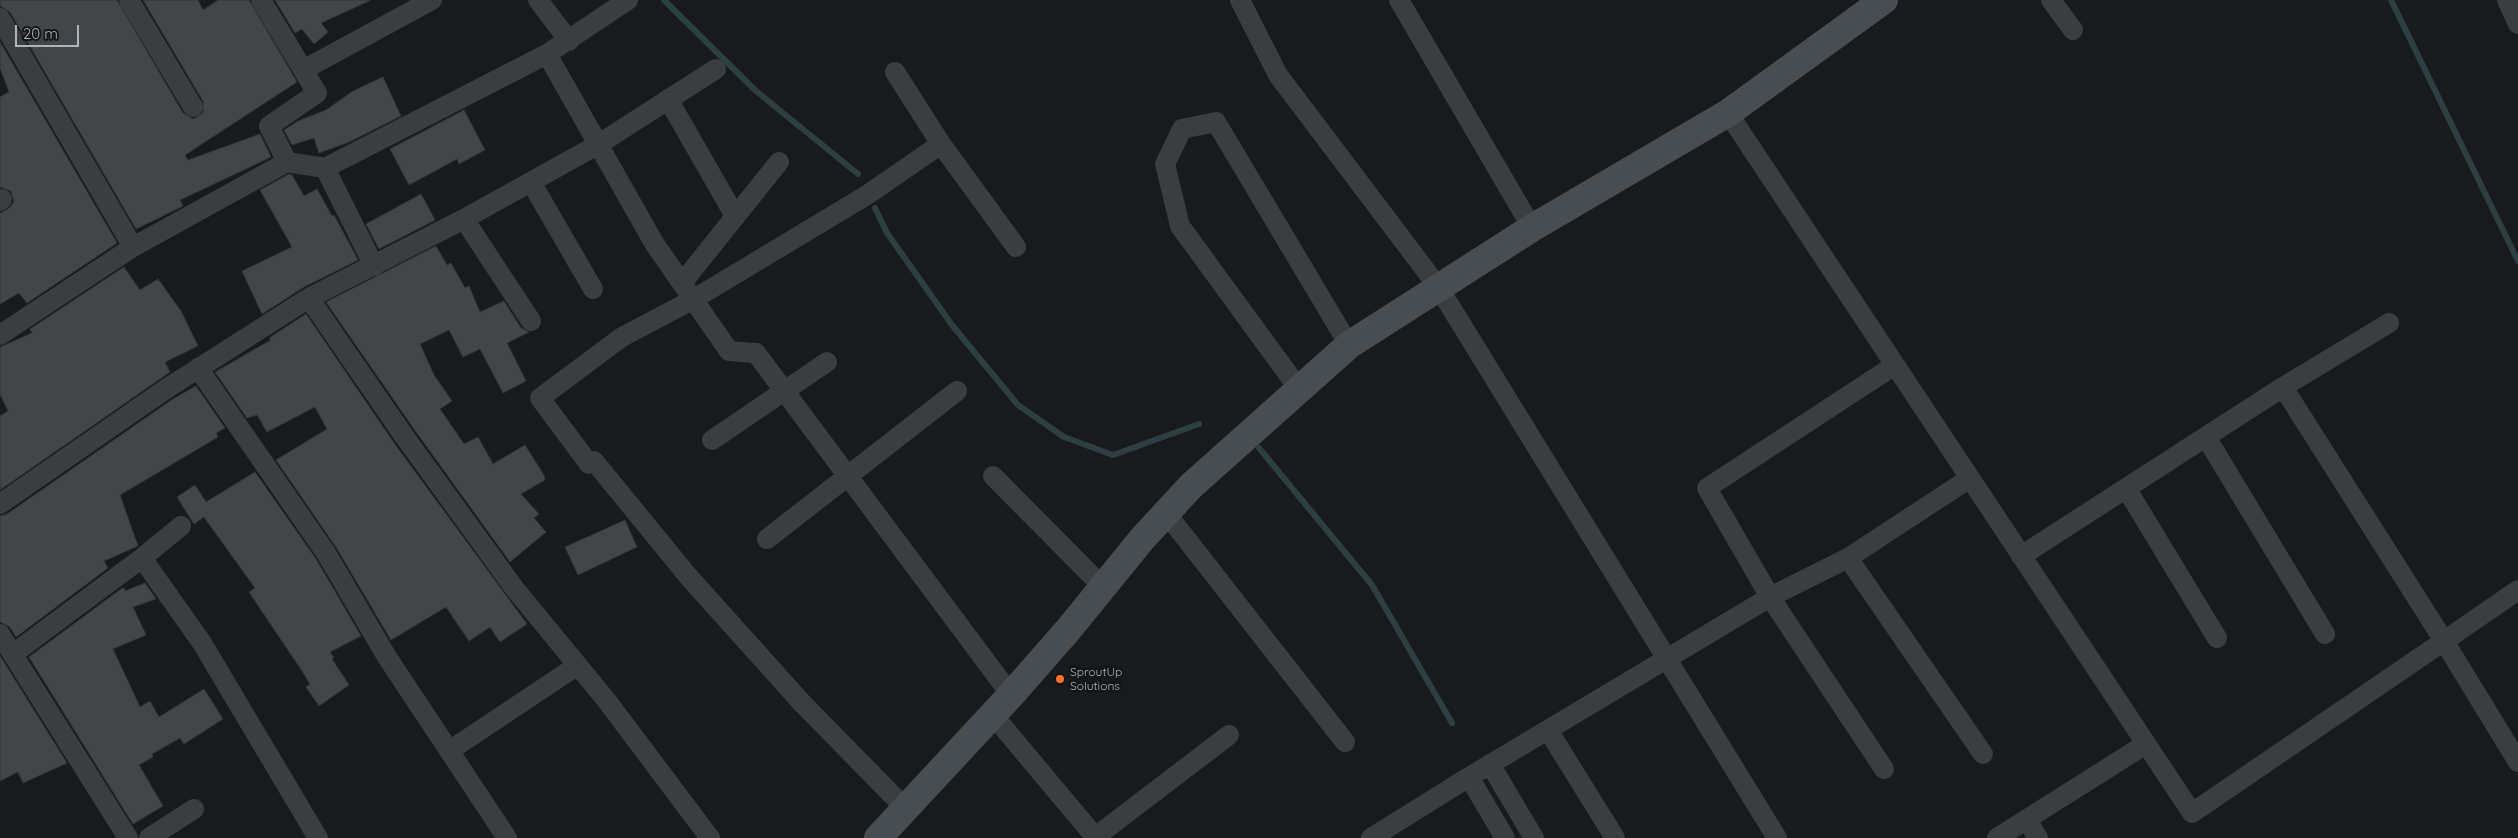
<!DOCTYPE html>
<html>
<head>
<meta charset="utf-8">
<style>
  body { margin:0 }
  #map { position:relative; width:2518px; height:838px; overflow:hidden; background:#191a1c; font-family:Quicksand,sans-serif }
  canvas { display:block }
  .scale { position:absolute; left:15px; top:25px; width:64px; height:22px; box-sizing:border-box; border:2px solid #abb6bc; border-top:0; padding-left:6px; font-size:15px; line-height:18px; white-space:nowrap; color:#abb6bc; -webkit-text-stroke:4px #141517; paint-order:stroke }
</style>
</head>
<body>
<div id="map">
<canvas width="2518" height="838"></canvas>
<div class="scale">20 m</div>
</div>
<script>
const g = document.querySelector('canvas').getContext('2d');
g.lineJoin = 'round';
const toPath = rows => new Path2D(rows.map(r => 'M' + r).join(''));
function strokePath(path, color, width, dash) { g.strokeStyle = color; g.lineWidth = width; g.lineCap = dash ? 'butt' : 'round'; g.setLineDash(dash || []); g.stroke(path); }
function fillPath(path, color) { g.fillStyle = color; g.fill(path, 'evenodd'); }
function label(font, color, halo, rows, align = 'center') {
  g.font = font + ' Quicksand,sans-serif'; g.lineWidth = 5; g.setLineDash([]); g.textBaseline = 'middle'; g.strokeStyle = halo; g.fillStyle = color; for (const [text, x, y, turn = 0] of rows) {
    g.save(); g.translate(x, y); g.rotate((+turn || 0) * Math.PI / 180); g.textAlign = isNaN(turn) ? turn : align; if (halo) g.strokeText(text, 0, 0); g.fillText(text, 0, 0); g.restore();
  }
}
strokePath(toPath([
  [664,0,756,91,858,174],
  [2391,0,2518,261],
  [875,208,887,233,952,325,1018,405,1064,437,1113,455,1199,424],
  [1259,448,1372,585,1452,723]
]), '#2e3f41', 6);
const building = toPath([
  [0,0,117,0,183,113,193,119,203,113,203,101,143,0,198,0,203,10,218,0,249,0,297,82,185,155,188,160,260,134,271,157,180,200,183,206,136,229,10,12,0,6,0,0],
  [275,0,371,0,321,23,328,32,314,44,302,29,295,33,275,0],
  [0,42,117,243,27,303,19,293,0,304,0,213,8,209,14,202,11,191,0,187,0,97,9,92,0,68,0,42],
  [383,77,401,116,349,142,319,153,314,138,292,145,284,130,298,121,326,110,353,91,383,77],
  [464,110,485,150,459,164,457,159,409,185,390,149,464,110],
  [289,174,292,175,304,196,317,189,332,216,334,215,358,260,304,287,262,314,242,271,292,247,260,190,289,174],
  [421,194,435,220,379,249,366,224,421,194],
  [436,246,447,265,451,263,465,288,469,286,480,312,504,301,521,328,529,332,507,343,526,381,503,393,480,349,463,357,449,330,420,344,434,375,452,401,440,409,464,444,478,437,493,464,525,445,544,475,545,480,521,494,539,514,534,518,546,532,510,562,414,429,326,302,436,246],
  [124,267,140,290,158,279,181,311,198,346,165,362,170,372,0,490,0,416,8,411,0,394,0,347,32,333,30,329,124,267],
  [306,314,394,443,527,624,500,642,490,627,469,641,446,607,391,640,336,547,276,460,327,429,315,407,267,432,257,415,247,418,215,372,271,340,269,338,306,314],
  [196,386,225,428,216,433,218,437,120,495,138,546,104,561,108,568,16,637,10,627,0,622,0,516,7,514,173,399,196,386],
  [255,472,316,559,361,636,330,652,334,658,332,659,349,685,319,706,306,687,310,684,302,671,249,592,255,588,204,517,194,524,177,497,195,485,206,502,255,472],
  [625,520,637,547,578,575,565,547,625,520],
  [145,583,156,599,133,607,146,635,113,649,140,707,150,701,159,717,204,689,223,719,184,744,180,738,152,754,153,757,139,765,163,806,133,824,29,657,121,589,124,588,125,591,145,583],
  [0,656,67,763,23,783,18,772,0,781,0,656]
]);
fillPath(building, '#434649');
strokePath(building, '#333538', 1);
strokePath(toPath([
  [129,0,193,107],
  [261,0,317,93,269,126,287,162],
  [538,0,569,41],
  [1240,0,1278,75,1439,288,1777,838],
  [1399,0,1532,228],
  [2051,0,2073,30],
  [2507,0,2518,24],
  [0,18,133,247],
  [547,54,654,243,729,351,756,353,1011,695],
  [303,70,432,0],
  [895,72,941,144,1016,247],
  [668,99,735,216],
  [1728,113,2192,813,2444,641,2518,762],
  [325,168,374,266],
  [531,182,593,289],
  [0,201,2,199],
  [464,219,531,321],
  [682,283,779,162],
  [309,298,404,436,515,589,607,701,710,838],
  [0,335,133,247,287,162,325,168,547,54,628,0],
  [198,368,326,553,387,657,507,838],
  [2283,387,2389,323],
  [1299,389,1180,226,1165,164,1182,129,1216,122,1349,345],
  [2206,437,2325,634],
  [712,440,827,362],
  [993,476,1103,587],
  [1970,478,1848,558,1983,754],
  [2126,488,2217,638],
  [0,504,166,389,309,298,464,219,599,144,716,69],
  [1166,513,1345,742],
  [767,539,957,391],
  [2021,556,2283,387,2444,641,2518,590],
  [142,558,202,643,318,838],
  [0,634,128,838],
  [13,654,142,558,181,526],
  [993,715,1096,838],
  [1548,730,1615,838],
  [449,751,578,665],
  [1490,764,1534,838],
  [1884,769,1770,597,1707,488,1895,365],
  [906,809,802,703,688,576,594,461,589,464,540,398,622,337,694,299,867,195,941,144],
  [2027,820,2038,838],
  [149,838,194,809],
  [1094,838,1229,735],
  [1371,838,1469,777],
  [1505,838,1469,777,1770,597,1848,558],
  [1997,838,2146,744]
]), '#3a3e41', 20);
strokePath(toPath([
  [878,838,1011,695,1068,630,1142,539,1191,486,1349,345,1532,228,1728,113,1884,0]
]), '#484d51', 28);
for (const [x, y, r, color] of [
  [1060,679,5,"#ff702e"]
]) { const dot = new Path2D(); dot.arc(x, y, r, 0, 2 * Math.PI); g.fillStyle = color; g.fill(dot); strokePath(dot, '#141517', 2); }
label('12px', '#abb6bc', '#141517', [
  ["SproutUp",1070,672],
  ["Solutions",1070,686]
], 'left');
</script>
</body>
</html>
